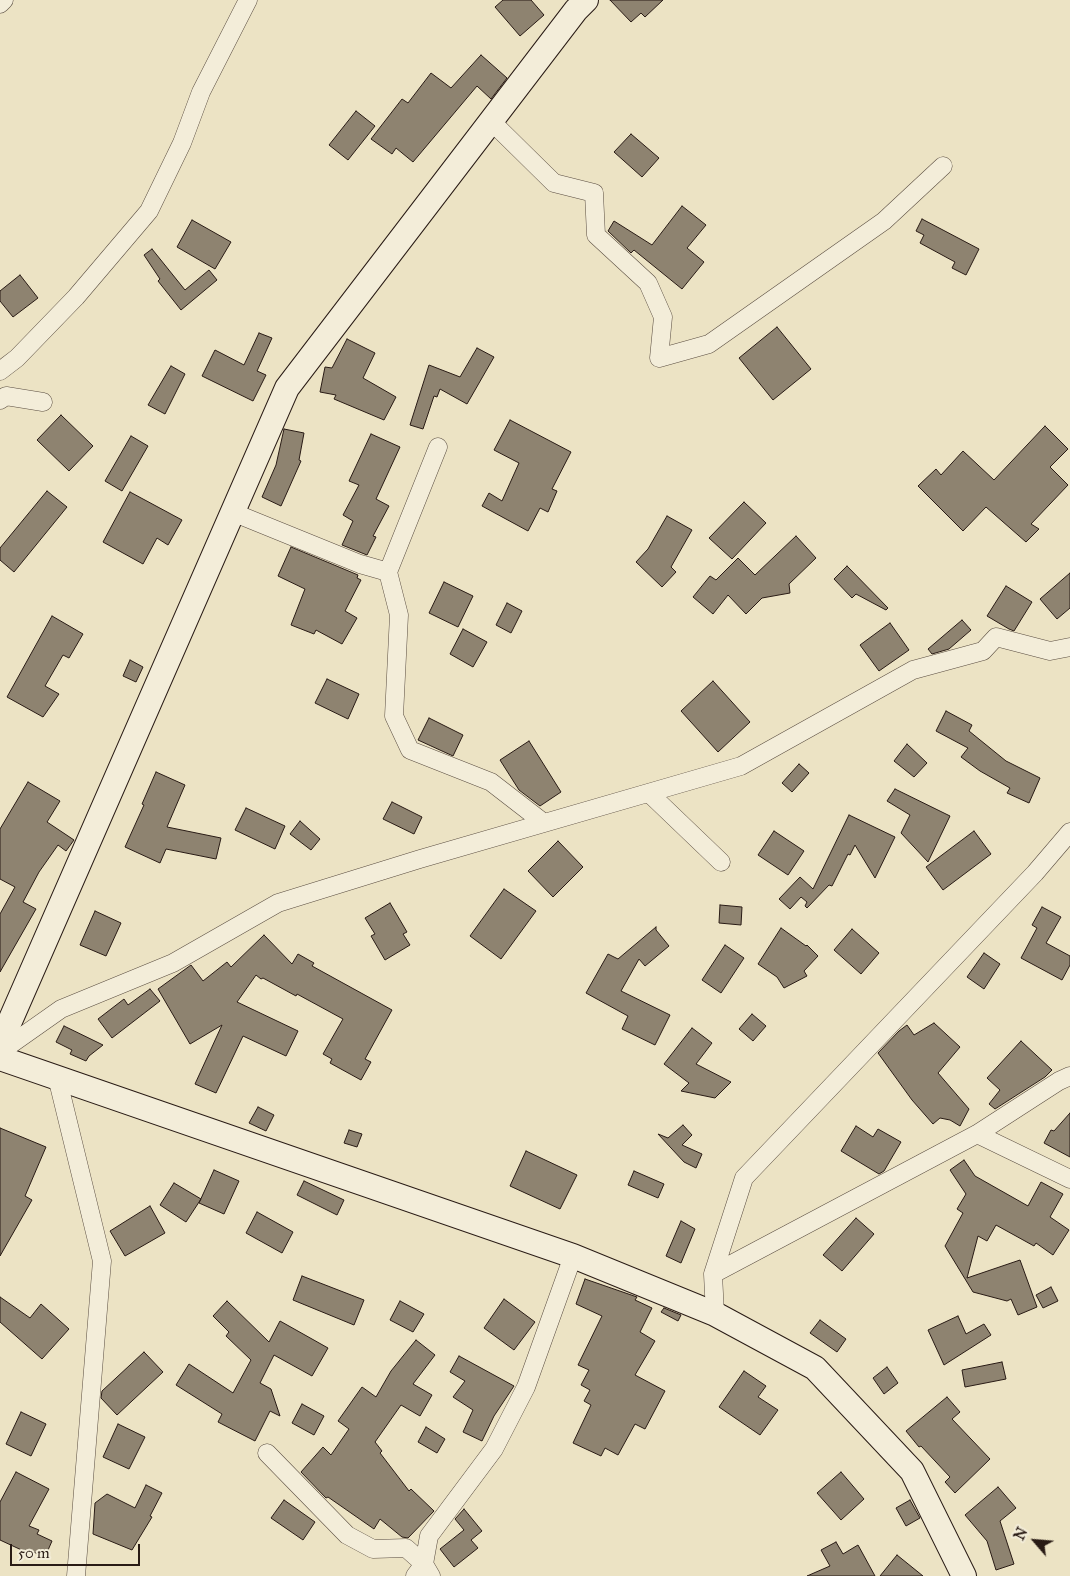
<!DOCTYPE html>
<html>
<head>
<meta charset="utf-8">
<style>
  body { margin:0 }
  #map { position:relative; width:1070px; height:1576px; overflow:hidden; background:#ece3c4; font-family:"IM FELL Great Primer",serif }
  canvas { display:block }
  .north { position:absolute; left:1010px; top:1516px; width:50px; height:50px; -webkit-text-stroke:4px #f3edd9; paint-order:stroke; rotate:297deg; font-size:14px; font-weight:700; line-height:20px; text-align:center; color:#291b15 }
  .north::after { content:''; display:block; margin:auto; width:18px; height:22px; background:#291b15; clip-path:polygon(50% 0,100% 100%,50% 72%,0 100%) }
  .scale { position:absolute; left:10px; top:1544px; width:130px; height:22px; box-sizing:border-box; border:2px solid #291b15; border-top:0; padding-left:6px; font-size:15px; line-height:18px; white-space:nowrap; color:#291b15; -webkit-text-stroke:4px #f3edd9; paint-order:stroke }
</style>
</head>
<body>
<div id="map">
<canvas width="1070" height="1576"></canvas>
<div class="north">N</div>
<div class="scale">50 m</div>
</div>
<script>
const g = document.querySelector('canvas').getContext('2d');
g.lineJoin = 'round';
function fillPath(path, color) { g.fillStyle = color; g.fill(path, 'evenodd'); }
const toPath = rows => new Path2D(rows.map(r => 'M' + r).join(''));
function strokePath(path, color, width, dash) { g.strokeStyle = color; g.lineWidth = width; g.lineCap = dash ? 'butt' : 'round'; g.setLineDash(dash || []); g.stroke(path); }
const building = toPath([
  [503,0,531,0,544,15,520,36,495,7,503,0],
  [610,0,663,0,645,17,641,13,631,22,610,0],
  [481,55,507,78,491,99,477,86,413,162,396,148,392,154,371,139,402,99,408,103,431,73,451,88,481,55],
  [356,111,375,126,348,160,329,145,356,111],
  [631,134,659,158,642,177,614,152,631,134],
  [682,206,706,225,687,248,704,262,682,289,634,250,631,253,608,231,614,221,652,245,682,206],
  [922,219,979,249,966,275,952,268,955,262,920,243,924,235,916,231,922,219],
  [192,220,231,242,215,269,177,247,192,220],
  [152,249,185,290,209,270,217,280,181,310,158,281,160,279,144,255,152,249],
  [20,275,38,298,13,317,0,301,0,291,20,275],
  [777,327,811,369,773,400,739,358,777,327],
  [259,333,272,338,257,371,266,375,253,401,202,376,215,350,244,365,259,333],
  [347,339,375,353,363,378,396,397,384,420,334,399,336,395,320,392,325,367,332,368,347,339],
  [477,348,494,357,467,404,440,389,437,397,434,396,423,429,410,425,429,365,460,377,477,348],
  [171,366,185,374,165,414,148,405,171,366],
  [61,415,93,446,69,471,37,440,61,415],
  [510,420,571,452,552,489,557,491,548,512,540,508,528,531,482,506,489,493,502,501,519,463,494,450,510,420],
  [1045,426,1068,449,1050,467,1068,485,1031,524,1039,529,1026,542,986,507,963,531,918,486,936,469,941,475,963,451,994,480,1045,426],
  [284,429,304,433,299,460,301,461,281,506,262,497,276,465,284,429],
  [371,434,400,447,376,499,389,506,373,536,376,537,367,555,342,545,353,521,343,515,359,485,349,481,371,434],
  [131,436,148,446,122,491,105,481,131,436],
  [47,491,67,507,14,572,0,560,0,548,47,491],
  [130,492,182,520,168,545,157,538,143,564,103,542,130,492],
  [744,502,766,523,732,559,709,538,744,502],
  [667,516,692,530,671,567,676,572,662,587,636,562,648,549,667,516],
  [796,536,816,558,789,584,790,593,762,598,746,614,728,595,713,614,693,597,710,576,716,580,738,558,755,575,796,536],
  [291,547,358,575,357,578,361,580,345,611,357,618,342,644,316,630,314,634,291,625,305,589,278,576,291,547],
  [847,566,888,608,886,610,856,594,852,598,834,579,847,566],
  [1070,573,1070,608,1057,619,1040,599,1070,573],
  [444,582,473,596,458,627,429,613,444,582],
  [1006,586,1032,602,1014,631,1009,629,987,616,1006,586],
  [507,603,522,611,511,633,496,625,507,603],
  [52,616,83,634,69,658,63,655,45,686,59,694,43,717,7,697,52,616],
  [962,620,971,630,949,649,932,654,928,649,962,620],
  [890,623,909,650,879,671,860,645,890,623],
  [463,629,487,642,473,667,450,654,463,629],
  [130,660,143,667,136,682,123,676,130,660],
  [327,679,359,694,348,719,315,703,327,679],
  [713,681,750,722,718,752,681,711,713,681],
  [946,711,972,725,969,731,1006,761,1040,778,1029,803,1007,793,1010,788,980,771,961,757,968,748,936,731,946,711],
  [429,718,463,735,453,756,418,740,429,718],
  [529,741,561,792,540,806,519,790,500,760,529,741],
  [907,744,927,763,914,777,894,761,907,744],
  [799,764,809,773,792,792,782,783,799,764],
  [156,772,185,785,167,827,221,838,216,859,166,849,160,863,125,847,144,805,142,804,156,772],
  [28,782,60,801,47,822,74,840,66,851,58,845,39,872,23,902,36,909,0,972,0,914,15,887,0,879,0,829,28,782],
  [895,789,950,816,928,862,901,833,910,815,887,801,895,789],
  [392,802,422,817,414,834,383,819,392,802],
  [246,808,285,826,275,849,235,830,246,808],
  [849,815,895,837,875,878,855,845,850,855,848,854,832,886,829,885,807,908,805,906,807,902,801,897,790,909,779,899,800,877,813,889,849,815],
  [300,821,320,839,311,850,290,834,300,821],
  [774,831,804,851,788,875,758,855,774,831],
  [974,831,991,854,943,890,926,867,974,831],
  [558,841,583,867,553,897,528,871,558,841],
  [504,889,536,911,501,959,470,936,504,889],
  [390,903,407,932,403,934,410,945,385,960,371,936,375,934,365,918,390,903],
  [720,905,742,907,741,925,719,923,720,905],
  [1042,907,1061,917,1046,943,1070,956,1070,965,1062,980,1021,958,1037,928,1032,925,1042,907],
  [95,911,121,923,106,956,80,945,95,911],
  [656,927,656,930,669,946,645,966,639,959,621,991,670,1015,655,1045,622,1029,628,1016,586,993,608,954,618,959,656,927],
  [781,928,806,946,807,945,818,956,804,971,807,976,784,988,777,977,758,964,781,928],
  [852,929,879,953,861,974,834,950,852,929],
  [264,935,292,964,298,954,314,963,312,966,392,1010,365,1059,371,1062,361,1080,330,1063,332,1059,323,1054,343,1019,297,994,296,996,263,978,261,979,256,975,237,1002,298,1031,286,1056,243,1036,216,1093,195,1084,222,1025,190,1044,158,989,191,965,203,981,227,962,231,967,264,935],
  [725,945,744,958,721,993,702,980,725,945],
  [984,953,1000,964,984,989,967,977,984,953],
  [150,989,160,1001,112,1038,98,1019,124,999,128,1005,150,989],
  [752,1014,766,1026,753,1041,739,1029,752,1014],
  [934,1023,960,1047,938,1073,969,1109,960,1126,950,1120,940,1118,933,1124,912,1100,878,1053,899,1031,907,1025,914,1035,934,1023],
  [64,1026,103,1045,89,1056,86,1061,70,1054,72,1050,56,1042,64,1026],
  [692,1028,712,1043,696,1064,731,1082,715,1098,681,1091,689,1083,664,1064,692,1028],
  [1021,1041,1052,1070,1045,1077,995,1109,989,1104,1000,1090,987,1078,1021,1041],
  [258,1107,274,1115,266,1131,249,1123,258,1107],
  [1070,1113,1070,1157,1044,1143,1051,1130,1054,1131,1070,1113],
  [683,1125,692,1135,682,1145,702,1154,696,1168,684,1162,658,1134,668,1138,683,1125],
  [856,1126,873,1137,878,1129,901,1142,884,1171,879,1174,841,1151,856,1126],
  [0,1128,46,1147,25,1196,32,1200,0,1256,0,1128],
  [349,1130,362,1134,357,1147,344,1143,349,1130],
  [526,1151,577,1175,560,1209,510,1186,526,1151],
  [964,1160,975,1176,1028,1206,1041,1182,1063,1194,1050,1217,1069,1230,1053,1255,1036,1243,1034,1246,996,1225,987,1241,978,1236,967,1278,1020,1260,1037,1307,1018,1315,1011,1299,1007,1301,973,1292,945,1246,963,1213,957,1209,966,1194,950,1170,964,1160],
  [214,1170,239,1181,224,1214,199,1203,214,1170],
  [634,1171,664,1184,658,1198,628,1185,634,1171],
  [304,1181,344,1200,337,1215,297,1195,304,1181],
  [174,1183,201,1199,186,1222,160,1205,174,1183],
  [150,1206,165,1233,125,1256,110,1231,150,1206],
  [257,1212,293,1232,282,1253,246,1233,257,1212],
  [856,1218,874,1234,842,1271,823,1255,856,1218],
  [681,1221,695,1229,681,1263,666,1256,681,1221],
  [302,1276,364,1300,354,1325,293,1300,302,1276],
  [585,1279,637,1297,635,1300,652,1308,640,1332,655,1341,635,1375,665,1391,645,1429,635,1424,618,1455,605,1448,601,1456,573,1443,591,1405,584,1401,590,1390,581,1385,589,1370,578,1365,602,1316,576,1304,585,1279],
  [1051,1287,1058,1301,1043,1308,1036,1295,1051,1287],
  [0,1297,30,1318,41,1304,69,1329,42,1359,0,1322,0,1297],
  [504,1299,535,1322,514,1350,484,1328,504,1299],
  [227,1301,269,1342,280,1321,328,1348,312,1376,274,1355,260,1383,271,1389,280,1416,270,1411,255,1441,218,1422,222,1414,176,1385,189,1364,233,1393,251,1360,226,1336,229,1332,213,1316,227,1301],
  [400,1301,424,1314,413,1332,390,1320,400,1301],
  [664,1308,681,1315,678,1321,661,1312,664,1308],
  [958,1316,966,1334,984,1324,991,1335,944,1365,928,1330,958,1316],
  [820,1320,846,1339,837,1352,810,1333,820,1320],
  [416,1340,435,1355,413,1384,432,1395,420,1416,401,1405,375,1442,382,1451,380,1453,409,1491,411,1489,434,1511,408,1538,402,1537,380,1519,374,1529,328,1497,326,1498,301,1472,323,1447,331,1455,349,1429,338,1421,362,1387,376,1397,391,1371,416,1340],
  [144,1352,163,1372,117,1415,101,1398,102,1391,144,1352],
  [459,1356,514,1386,494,1416,482,1441,463,1432,473,1410,453,1397,465,1381,450,1372,459,1356],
  [1002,1362,1006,1379,965,1387,962,1370,1002,1362],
  [887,1367,898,1383,884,1394,873,1378,887,1367],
  [744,1371,766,1386,758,1397,778,1410,760,1435,719,1407,744,1371],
  [947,1397,960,1412,952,1419,990,1459,955,1493,945,1482,950,1477,921,1446,919,1447,906,1431,947,1397],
  [302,1404,324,1416,314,1435,292,1423,302,1404],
  [21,1412,46,1424,31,1456,6,1444,21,1412],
  [118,1424,145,1437,129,1469,103,1457,118,1424],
  [426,1427,445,1439,437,1453,418,1442,426,1427],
  [16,1472,49,1489,29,1526,39,1530,37,1534,52,1541,45,1557,29,1550,28,1553,0,1540,0,1502,16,1472],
  [841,1472,864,1499,841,1520,817,1493,841,1472],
  [146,1485,162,1493,150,1516,152,1517,132,1550,93,1534,95,1503,107,1494,135,1508,146,1485],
  [998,1487,1016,1508,1000,1521,1014,1564,996,1570,987,1541,965,1515,998,1487],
  [284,1500,315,1522,303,1540,271,1518,284,1500],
  [910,1500,920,1518,906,1526,896,1508,910,1500],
  [464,1509,482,1531,471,1540,478,1548,454,1567,440,1549,464,1530,455,1519,464,1509],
  [836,1542,843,1554,858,1545,875,1576,807,1576,830,1566,821,1550,836,1542],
  [897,1555,923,1576,880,1576,897,1555]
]);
fillPath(building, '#8e8370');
strokePath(building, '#291b15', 1);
const street = toPath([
  [0,4,4,0],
  [491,121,554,183,594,193,596,235,648,283,663,317,659,358,709,344,884,221,943,166],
  [0,371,17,358,76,297,149,211,182,143,201,92,248,0],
  [0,400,6,396,43,402],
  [438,447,388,572,399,615,394,716,410,750,491,782,544,823],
  [232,512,360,564,388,572],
  [649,793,721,862],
  [0,1052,61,1009,173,963,278,903,420,859,741,766,913,670,983,651,996,637,1050,651,1070,647],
  [57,1077,102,1261,76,1576],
  [977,1134,1070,1179],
  [713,1274,977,1134,1059,1081,1070,1076],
  [715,1314,713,1274,744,1178,1035,873,1070,832],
  [267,1453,347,1535,373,1549,406,1548,424,1564,431,1576],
  [415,1576,424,1564,429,1536,494,1449,526,1387,573,1256]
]);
const secondary = toPath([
  [0,1044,287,388,576,10,586,0],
  [0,1058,573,1256,715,1314,815,1368,912,1471,964,1576]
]);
strokePath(street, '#5a4d41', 19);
strokePath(secondary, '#291b15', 26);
strokePath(street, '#f3edd9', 18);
strokePath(secondary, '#f3edd9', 24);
</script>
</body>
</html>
